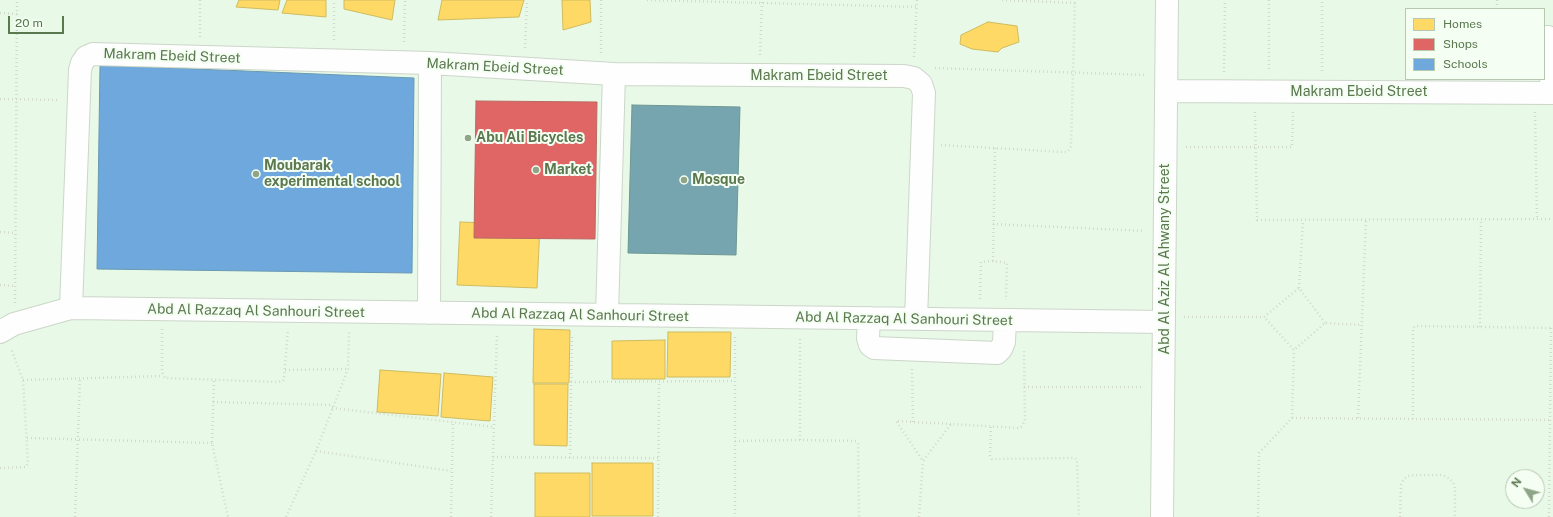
<!DOCTYPE html>
<html>
<head>
<meta charset="utf-8">
<style>
  body { margin:0 }
  #map { position:relative; width:1553px; height:517px; overflow:hidden; background:#f0f8f0; font-family:"Public Sans",sans-serif }
  canvas { display:block }
  .legend { position:absolute; left:1405px; top:8px; width:140px; height:72px; box-sizing:border-box; background:#f4fef3; border:1px solid #b7c8b1; margin:0; padding:5px 7px; list-style:none; font-size:12px; color:#5b784f }
  .legend li { display:flex; align-items:center; gap:8px; height:20px }
  .legend b { width:20px; border:1px solid #b7c8b1 }
  .north { position:absolute; left:1505px; top:469px; width:40px; height:40px; box-sizing:border-box; background:#f4fef3; border:1px solid #b7c8b1; border-radius:50%; rotate:307deg; font-size:11px; font-weight:700; line-height:16px; text-align:center; color:#5b784f }
  .north::after { content:''; display:block; margin:auto; width:14px; height:18px; background:#8fa587; clip-path:polygon(50% 0,100% 100%,50% 72%,0 100%) }
  .scale { position:absolute; left:8px; top:16px; width:56px; height:18px; box-sizing:border-box; border:2px solid #5b784f; border-top:0; padding-left:5px; font-size:12px; line-height:14px; white-space:nowrap; color:#5b784f; -webkit-text-stroke:3px #f4fef3; paint-order:stroke }
</style>
</head>
<body>
<div id="map">
<canvas width="1553" height="517"></canvas>
<ul class="legend">
<li><b style="height:11px;background:#ffd966"></b>Homes</li>
<li><b style="height:11px;background:#e06666"></b>Shops</li>
<li><b style="height:11px;background:#6fa8dc"></b>Schools</li>
</ul>
<div class="north">N</div>
<div class="scale">20 m</div>
</div>
<script>
const g = document.querySelector('canvas').getContext('2d');
g.lineJoin = 'round';
function fillPath(path, color) { g.fillStyle = color; g.fill(path, 'evenodd'); }
const toPath = rows => new Path2D(rows.map(r => 'M' + r).join(''));
function strokePath(path, color, width, dash) { g.strokeStyle = color; g.lineWidth = width; g.lineCap = dash ? 'butt' : 'round'; g.setLineDash(dash || []); g.stroke(path); }
function label(font, color, halo, rows, align = 'center') {
  g.font = font + ' "Public Sans",sans-serif'; g.lineWidth = 4; g.setLineDash([]); g.textBaseline = 'middle'; g.strokeStyle = halo; g.fillStyle = color; for (const [text, x, y, turn = 0] of rows) {
    g.save(); g.translate(x, y); g.rotate((+turn || 0) * Math.PI / 180); g.textAlign = isNaN(turn) ? turn : align; if (halo) g.strokeText(text, 0, 0); g.fillText(text, 0, 0); g.restore();
  }
}
fillPath(toPath([
  [0,0,1553,0,1553,517,0,517],
  [1406,9,1544,9,1544,79,1406,79],
  [1513,477,1537,477,1537,501,1513,501]
]), '#e9f9e8');
const homes = toPath([
  [239,0,280,0,278,10,236,7,239,0],
  [287,0,326,0,326,17,282,13,287,0],
  [344,0,395,0,392,20,344,9,344,0],
  [442,0,524,0,519,17,438,20,442,0],
  [562,0,590,0,591,22,563,30,562,0],
  [988,22,1017,26,1019,42,1002,48,998,52,972,49,960,44,961,35,988,22],
  [460,222,540,225,537,288,457,285,460,222],
  [534,329,570,330,569,383,533,383,534,329],
  [668,332,731,332,730,377,667,377,668,332],
  [665,340,665,379,612,379,612,341,665,340],
  [380,370,441,374,438,416,377,412,380,370],
  [444,373,493,377,490,421,441,417,444,373],
  [534,384,568,384,567,446,534,445,534,384],
  [592,463,653,463,653,516,592,516,592,463],
  [535,473,590,473,590,517,535,517,535,473]
]);
fillPath(homes, '#ffd966');
strokePath(homes, '#cebc5f', 1);
const shops = toPath([
  [476,101,597,102,595,239,474,238,476,101]
]);
fillPath(shops, '#e06666');
strokePath(shops, '#b86b5f', 1);
const schools = toPath([
  [100,65,414,78,412,273,97,269,100,65]
]);
fillPath(schools, '#6fa8dc');
strokePath(schools, '#699ab2', 1);
const public = toPath([
  [632,105,740,107,736,255,628,253,632,105]
]);
fillPath(public, '#76a5af');
strokePath(public, '#6e9892', 1);
const minor = toPath([
  [1544,37,1548,37,1552,40,1551,93],
  [1166,91,1553,93],
  [71,308,80,70,82,63,86,57,93,54,430,63,614,74,904,76,914,78,921,84,924,93,916,319],
  [429,313,430,63],
  [607,315,614,74],
  [869,318,868,338,870,345,874,348,997,353,1001,349,1004,342,1005,320],
  [0,332,14,324,71,308,1164,322],
  [1162,517,1167,0]
]);
strokePath(minor, '#ccd6c9', 24);
strokePath(toPath([
  [647,0,917,7],
  [1002,0,1075,3],
  [1269,0,1269,71],
  [1497,0,1497,9],
  [0,13,17,14],
  [200,37,200,0],
  [334,40,334,0],
  [404,42,405,0],
  [525,48,527,0],
  [601,53,601,0],
  [760,55,762,0],
  [914,57,917,0],
  [935,68,1147,75],
  [1322,71,1322,0],
  [1224,72,1225,0],
  [0,99,59,100],
  [1255,112,1257,220,1553,219],
  [1535,112,1537,219],
  [941,145,1063,152,1067,152,1069,150,1071,146,1075,0],
  [1186,147,1292,147,1293,111],
  [993,224,1145,231],
  [0,232,15,233],
  [993,261,995,148],
  [0,285,15,286],
  [1299,288,1303,221],
  [980,299,981,262,993,261,1007,263,1006,300],
  [15,303,17,0],
  [1184,317,1264,317],
  [1325,323,1299,288,1264,317,1294,350,1325,323,1362,325],
  [1480,327,1481,220],
  [162,329,162,372,165,378,278,382,283,381,284,378,288,330],
  [735,337,735,517],
  [912,369,913,422],
  [285,370,348,369],
  [23,380,163,376],
  [214,381,212,443,228,517],
  [571,382,735,381],
  [1024,387,1144,387],
  [213,402,333,405],
  [332,408,494,427],
  [1292,418,1551,420],
  [1358,418,1366,220],
  [1413,419,1413,328,1415,326,1553,328],
  [951,424,896,421,923,461,951,424,1018,428,1021,427,1025,421,1024,351],
  [991,427,990,456,992,459,1075,458,1077,460,1079,517],
  [27,438,212,443],
  [800,440,800,336],
  [735,441,800,440,856,441,858,444,859,517],
  [316,451,451,471],
  [493,457,658,458],
  [570,458,572,334],
  [0,468,26,467,28,463,23,380,11,348],
  [75,517,80,378],
  [286,517,316,451,348,369,349,332],
  [451,517,453,422],
  [491,517,497,334],
  [658,517,659,381],
  [919,517,923,461],
  [1258,517,1259,453,1292,418,1294,350],
  [1400,517,1401,485,1404,479,1408,476,1415,475,1442,475,1448,478,1453,482,1455,488,1455,517],
  [1549,517,1551,328]
]), '#d1dacd', 2.5, [1, 3]);
strokePath(minor, '#fdfefd', 22);
for (const [x, y, r, color] of [
  [468,138,4,"#8fa587"],
  [536,170,4,"#8fa587"],
  [256,174,4,"#8fa587"],
  [684,180,4,"#8fa587"]
]) { const dot = new Path2D(); dot.arc(x, y, r, 0, 2 * Math.PI); g.fillStyle = color; g.fill(dot); strokePath(dot, '#f4fef3', 1.5); }
label('14px', '#5b784f', '#f4fef3', [
  ["Makram Ebeid Street",172,56,2],
  ["Makram Ebeid Street",495,67,3],
  ["Makram Ebeid Street",819,76],
  ["Makram Ebeid Street",1359,92],
  ["Abd Al Aziz Al Ahwany Street",1165,259,-90],
  ["Abd Al Razzaq Al Sanhouri Street",256,311,1],
  ["Abd Al Razzaq Al Sanhouri Street",580,315,1],
  ["Abd Al Razzaq Al Sanhouri Street",904,319,1]
]);
label('bold 14px', '#5b784f', '#f4fef3', [
  ["Abu Ali Bicycles",476,138],
  ["Moubarak",264,166],
  ["experimental school",264,182],
  ["Market",544,170],
  ["Mosque",692,180]
], 'left');
</script>
</body>
</html>
